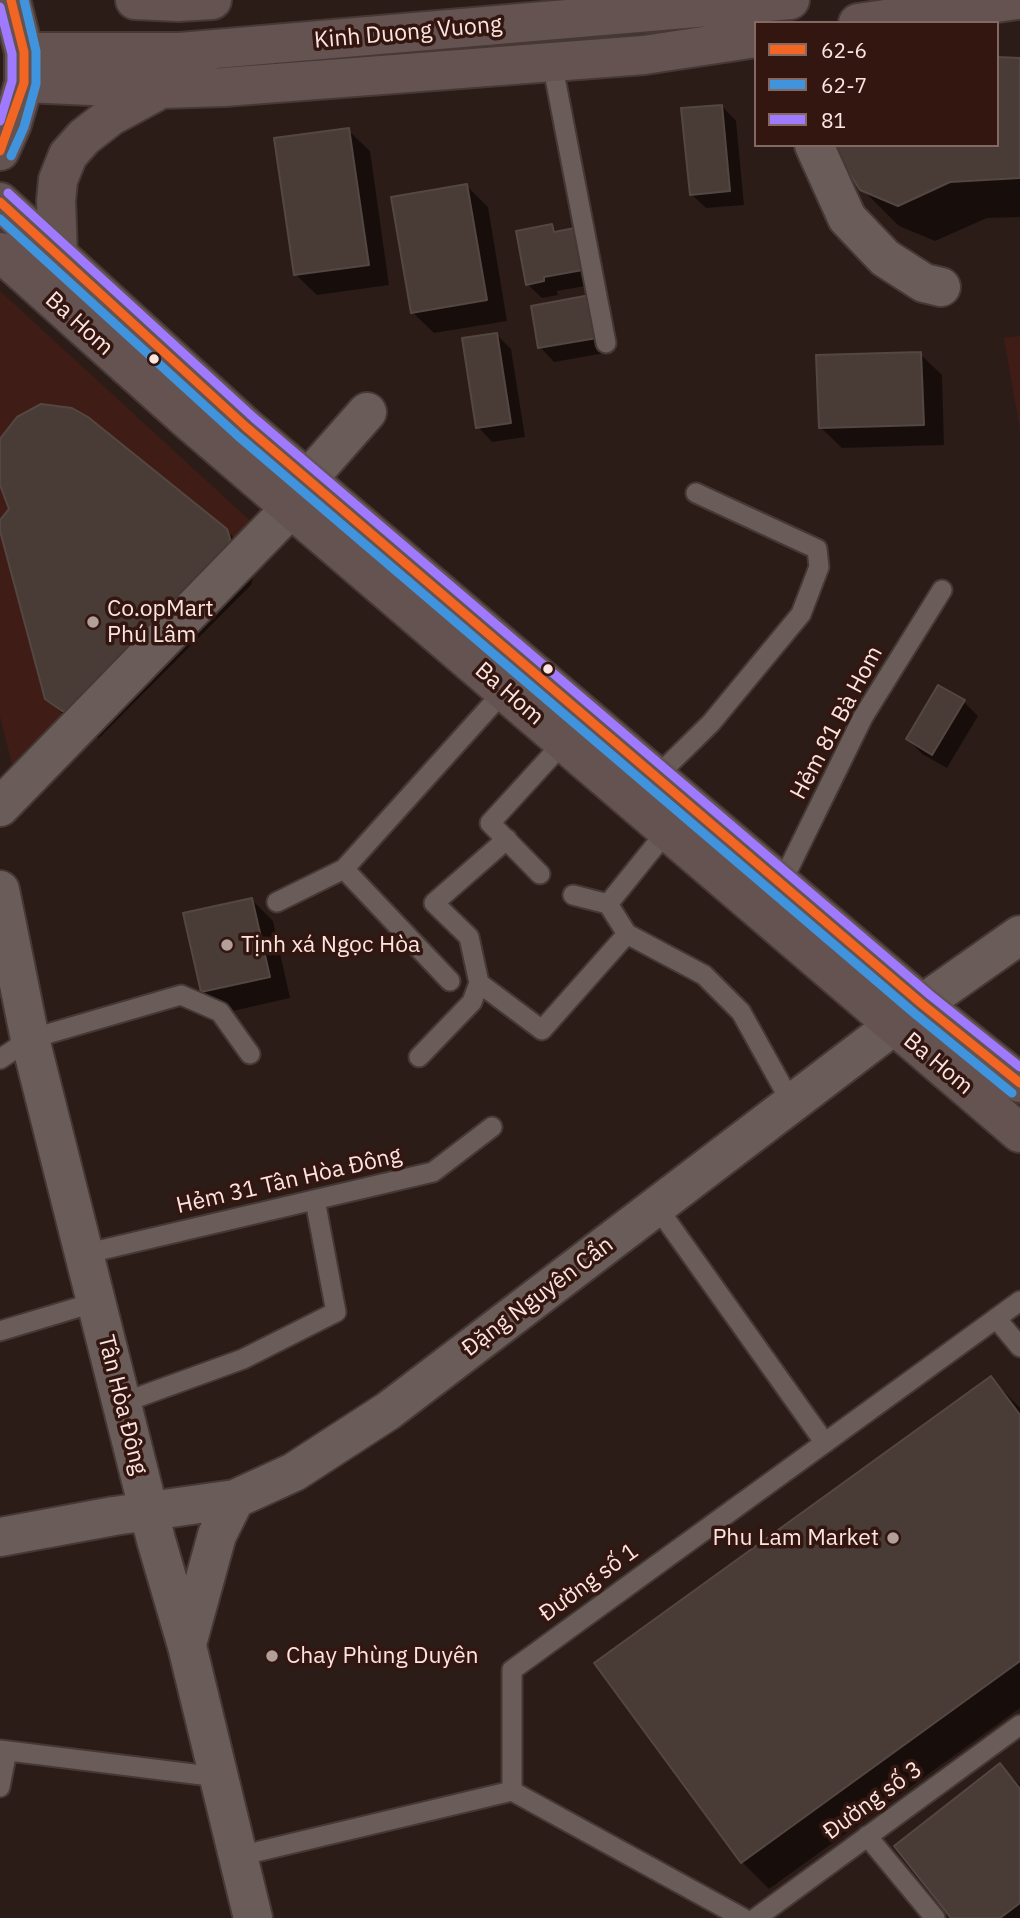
<!DOCTYPE html>
<html>
<head>
<meta charset="utf-8">
<style>
  body { margin:0 }
  #map { position:relative; width:1020px; height:1918px; overflow:hidden; background:#2c1c18; font-family:"IBM Plex Sans",sans-serif }
  canvas { display:block }
  .legend { position:absolute; left:754px; top:21px; width:245px; height:126px; box-sizing:border-box; background:#341610; border:2px solid #846963; margin:0; padding:9px 12px; list-style:none; font-size:21px; color:#fbe5e0 }
  .legend li { display:flex; align-items:center; gap:14px; height:35px }
  .legend b { width:35px; border:2px solid #846963 }
</style>
</head>
<body>
<div id="map">
<canvas width="1020" height="1918"></canvas>
<ul class="legend">
<li><b style="height:9px;background:#f26522"></b>62-6</li>
<li><b style="height:9px;background:#4094de"></b>62-7</li>
<li><b style="height:9px;background:#9f7aff"></b>81</li>
</ul>
</div>
<script>
const g = document.querySelector('canvas').getContext('2d');
g.lineJoin = 'round';
function fillPath(path, color) { g.fillStyle = color; g.fill(path, 'evenodd'); }
const toPath = rows => new Path2D(rows.map(r => 'M' + r).join(''));
function strokePath(path, color, width, dash) { g.strokeStyle = color; g.lineWidth = width; g.lineCap = dash ? 'butt' : 'round'; g.setLineDash(dash || []); g.stroke(path); }
function label(font, color, halo, rows, align = 'center') {
  g.font = font + ' "IBM Plex Sans",sans-serif'; g.lineWidth = 7; g.setLineDash([]); g.textBaseline = 'middle'; g.strokeStyle = halo; g.fillStyle = color; for (const [text, x, y, turn = 0] of rows) {
    g.save(); g.translate(x, y); g.rotate((+turn || 0) * Math.PI / 180); g.textAlign = isNaN(turn) ? turn : align; if (halo) g.strokeText(text, 0, 0); g.fillText(text, 0, 0); g.restore();
  }
}
fillPath(toPath([
  [0,291,259,529,15,777,0,716],
  [1020,336,1020,430,1004,338]
]), '#3f1d16');
fillPath(toPath([
  [1020,60,1020,217,987,218,935,241,899,226,862,189,997,145],
  [722,106,736,121,744,205,706,208,691,194],
  [348,130,370,151,389,285,317,295,295,274],
  [467,186,488,207,507,321,434,333,412,312],
  [552,226,558,233,602,283,557,291,558,295,542,298,527,284],
  [604,312,611,352,554,362,540,347],
  [496,334,511,349,525,437,492,442,478,427],
  [920,354,942,375,944,445,842,448,820,427],
  [55,405,72,409,226,530,254,558,256,566,251,585,99,738,91,738,75,726,47,699,0,524,11,509,0,476,0,443,7,429,28,411],
  [964,702,978,716,947,768,922,754,908,739],
  [252,900,273,921,290,998,224,1013,203,991],
  [991,1378,1020,1408,1020,1708,769,1889,742,1862],
  [1000,1766,1020,1785,1020,1918,953,1918]
]), '#0007');
const building = toPath([
  [997,57,1020,58,1020,178,950,182,898,206,860,190,831,145,997,145,997,57],
  [722,105,730,191,690,195,681,108,722,105],
  [349,128,369,265,294,275,274,138,349,128],
  [467,184,487,300,411,313,391,197,467,184],
  [552,224,554,232,580,227,588,269,544,277,544,281,526,285,516,231,552,224],
  [590,295,597,338,538,348,531,306,590,295],
  [497,333,511,423,476,428,462,338,497,333],
  [921,352,924,425,819,428,816,355,921,352],
  [41,404,72,408,88,417,227,529,230,538,229,547,72,711,62,711,45,699,0,531,0,520,9,509,0,485,0,439,17,417,41,404],
  [938,685,965,700,932,755,906,739,938,685],
  [252,898,270,977,201,992,183,913,252,898],
  [991,1376,1020,1415,1020,1661,741,1863,594,1663,991,1376],
  [1000,1763,1020,1789,1020,1903,1000,1918,951,1918,894,1846,1000,1763]
]);
fillPath(building, '#493c36');
strokePath(building, '#544741', 2);
const lane = toPath([
  [552,62,606,343],
  [656,777,711,723,801,614,819,567,817,549,696,493],
  [344,869,450,981],
  [540,874,490,823,564,742],
  [781,884,863,717,942,590],
  [573,895,608,904,627,934,704,975,741,1012,792,1104],
  [277,902,344,869,505,690],
  [608,904,667,831],
  [479,983,542,1030,627,934],
  [419,1057,472,1002,479,983,469,937,434,903,507,839],
  [0,1059,30,1039,181,995,220,1012,250,1054],
  [657,1207,825,1443],
  [84,1254,433,1172,492,1127],
  [996,1318,1020,1347],
  [0,1331,96,1302],
  [122,1403,243,1359,336,1312,315,1200],
  [0,1750,218,1777],
  [0,1787,7,1751],
  [512,1791,743,1918],
  [867,1836,935,1918],
  [239,1856,512,1791,512,1670,1020,1301],
  [756,1918,1020,1725]
]);
const street = toPath([
  [814,145,847,218,885,258,924,283,941,287],
  [307,480,367,412],
  [0,807,292,507]
]);
const secondary = toPath([
  [0,890,30,1039,156,1540,187,1646,253,1918],
  [0,1537,114,1516,235,1499,294,1472,388,1411,922,1004,1020,935],
  [187,1644,217,1535,235,1499]
]);
const primary = toPath([
  [135,0,178,2,212,0],
  [858,23,1017,0],
  [24,52,180,52,790,0],
  [24,83,161,89,224,87,644,55,756,38],
  [0,151,12,124,24,83,24,52,11,0],
  [0,202,246,427,922,1004,1020,1083],
  [0,252,188,420,1020,1133],
  [58,256,56,201,58,180,68,155,84,137,111,116,161,89]
]);
strokePath(lane, '#463835', 23);
strokePath(street, '#463835', 42);
strokePath(secondary, '#463835', 42);
strokePath(primary, '#463835', 42);
strokePath(lane, '#6a5d59', 19);
strokePath(street, '#6a5d59', 38);
strokePath(secondary, '#6a5d59', 38);
strokePath(primary, '#655352', 38);
strokePath(toPath([
  [0,151,24,83,24,52,11,0],
  [0,202,246,427,922,1004,1020,1083]
]), '#f26522', 9);
strokePath(toPath([
  [11,156,24,127,36,84,36,51,24,0],
  [0,219,238,436,914,1013,1012,1093]
]), '#4094de', 9);
strokePath(toPath([
  [0,7,12,54,12,81,0,121],
  [8,193,254,418,930,995,1020,1067]
]), '#9f7aff', 9);
for (const [x, y, r, color] of [
  [154,359,6,"#fbe5e0"],
  [93,622,7,"#b39f9a"],
  [548,669,6,"#fbe5e0"],
  [227,945,7,"#b39f9a"],
  [893,1538,7,"#b39f9a"],
  [272,1656,7,"#b39f9a"]
]) { const dot = new Path2D(); dot.arc(x, y, r, 0, 2 * Math.PI); g.fillStyle = color; g.fill(dot); strokePath(dot, '#341610', 2.5); }
label('23px', '#fbe5e0', '#341610', [
  ["Kinh Duong Vuong",408,33,-5],
  ["Ba Hom",79,324,42],
  ["Ba Hom",509,694,41],
  ["Hẻm 81 Bà Hom",837,723,-62],
  ["Ba Hom",938,1064,40],
  ["Hẻm 31 Tân Hòa Đông",289,1181,-13],
  ["Đặng Nguyên Cẩn",538,1297,-37],
  ["Tân Hòa Đông",122,1405,76],
  ["Đường số 1",589,1583,-36],
  ["Đường số 3",873,1801,-36]
]);
label('23px', '#fbe5e0', '#341610', [
  ["Co.opMart",107,609],
  ["Phú Lâm",107,635],
  ["Tịnh xá Ngọc Hòa",241,945],
  ["Phu Lam Market",879,1538,"right"],
  ["Chay Phùng Duyên",286,1656]
], 'left');
</script>
</body>
</html>
